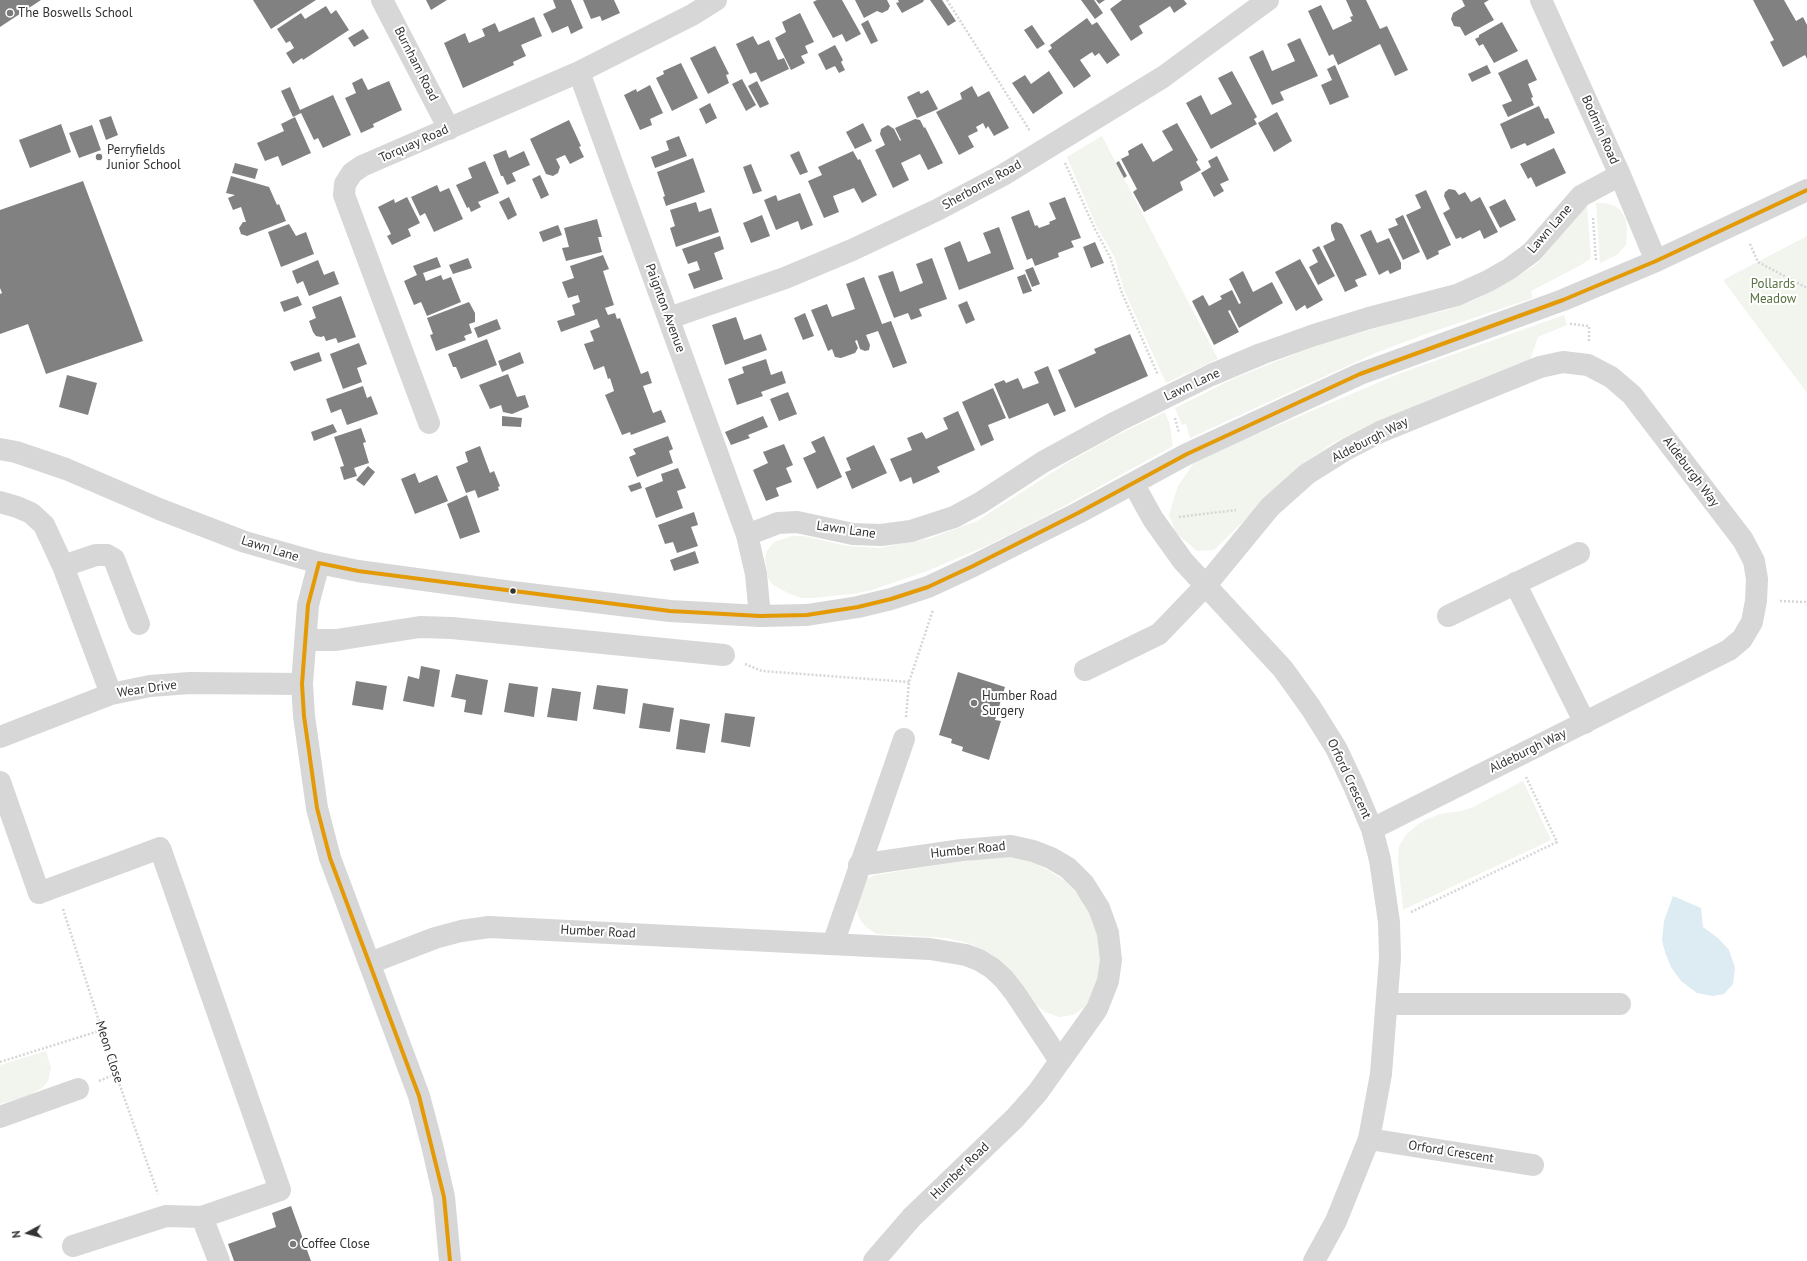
<!DOCTYPE html>
<html>
<head>
<meta charset="utf-8">
<style>
  body { margin:0 }
  #map { position:relative; width:1807px; height:1261px; overflow:hidden; background:#fff; font-family:"PT Sans",sans-serif }
  canvas { display:block }
  .north { position:absolute; left:8px; top:1213px; width:40px; height:40px; -webkit-text-stroke:3px #fff; paint-order:stroke; rotate:263deg; font-size:11px; font-weight:700; line-height:16px; text-align:center; color:#333 }
  .north::after { content:''; display:block; margin:auto; width:14px; height:18px; background:#333; clip-path:polygon(50% 0,100% 100%,50% 72%,0 100%) }
</style>
</head>
<body>
<div id="map">
<canvas width="1807" height="1261"></canvas>
<div class="north">N</div>
</div>
<script>
const g = document.querySelector('canvas').getContext('2d');
g.lineJoin = 'round';
function fillPath(path, color) { g.fillStyle = color; g.fill(path, 'evenodd'); }
const toPath = rows => new Path2D(rows.map(r => 'M' + r).join(''));
function strokePath(path, color, width, dash) { g.strokeStyle = color; g.lineWidth = width; g.lineCap = dash ? 'butt' : 'round'; g.setLineDash(dash || []); g.stroke(path); }
function label(font, color, halo, rows, align = 'center') {
  g.font = font + ' "PT Sans",sans-serif'; g.lineWidth = 4; g.setLineDash([]); g.textBaseline = 'middle'; g.strokeStyle = halo; g.fillStyle = color; for (const [text, x, y, turn = 0] of rows) {
    g.save(); g.translate(x, y); g.rotate((+turn || 0) * Math.PI / 180); g.textAlign = isNaN(turn) ? turn : align; if (halo) g.strokeText(text, 0, 0); g.fillText(text, 0, 0); g.restore();
  }
}
fillPath(toPath([
  [1102,136,1218,359,1166,383,1124,290,1114,256,1097,227,1067,157],
  [1596,203,1605,203,1615,206,1621,211,1626,220,1627,232,1626,245,1617,255,1600,263],
  [1587,204,1591,258,1581,265,1531,291,1533,298,1426,334,1378,352,1190,438,1186,424,1182,425,1175,408,1235,378,1317,345,1412,318,1448,310,1472,301,1510,281,1537,264],
  [1807,236,1807,393,1723,280],
  [1564,315,1567,325,1538,337,1528,366,1371,424,1333,443,1300,466,1214,550,1197,551,1176,533,1169,515,1174,498,1178,486,1196,460,1401,373],
  [1165,412,1170,426,1173,446,1048,515,986,546,927,571,872,590,853,594,812,598,801,598,790,594,773,585,768,578,765,560,766,552,774,542,792,536,804,536,847,546,879,548,931,538,977,521,1067,463,1115,436],
  [1523,781,1551,840,1403,910,1398,859,1399,846,1406,835,1417,825,1427,819,1440,814,1461,811,1473,807],
  [989,857,1009,857,1029,861,1048,870,1065,881,1080,897,1091,915,1098,935,1101,957,1098,978,1092,995,1085,1007,1073,1015,1059,1017,1045,1012,1035,1004,1024,986,1010,970,992,955,971,944,947,938,877,934,867,928,860,920,856,909,867,879,875,875],
  [46,1051,51,1068,48,1081,42,1088,30,1095,0,1104,0,1065]
]), '#f1f5ed');
fillPath(toPath([
  [1673,896,1701,908,1703,927,1718,938,1729,950,1735,968,1733,984,1724,994,1713,996,1697,993,1681,981,1671,967,1665,952,1662,940,1664,921]
]), '#ddebf3');
fillPath(toPath([
  [0,0,41,0,0,27],
  [253,0,316,0,271,29],
  [426,0,447,0,431,10],
  [553,0,571,0,583,28,571,34,568,26,552,33,543,14,556,8],
  [583,0,614,0,620,13,602,21,600,16,591,19],
  [817,0,842,0,861,34,846,42,842,34,833,38,813,2],
  [855,0,887,0,890,6,888,10,882,13,877,11,864,18],
  [898,0,924,0,923,2,902,13,896,3,899,2],
  [930,0,942,0,956,21,948,26],
  [1081,0,1094,0,1103,13,1095,19],
  [1096,0,1105,0,1099,4],
  [1122,0,1184,0,1187,4,1174,13,1170,6,1155,16,1139,26,1143,33,1131,41,1110,9],
  [1346,0,1366,0,1380,29,1387,26,1408,70,1395,76,1380,44,1338,65,1333,54,1329,56,1308,11,1321,5,1333,30,1352,21,1350,17,1353,16],
  [1462,0,1489,0,1484,3,1494,20,1465,36,1460,27,1454,26,1451,19,1453,13,1465,6],
  [1753,0,1784,0,1796,21,1803,17,1807,25,1807,59,1805,55,1783,67,1770,42,1774,40],
  [326,6,331,14,336,10,349,30,303,60,302,58,293,64,286,53,294,48,290,41,286,43,277,29,301,13,305,19],
  [800,13,814,42,805,46,808,53,801,56,805,63,791,70,775,38,786,32,782,22],
  [534,17,542,36,521,45,526,56,513,62,514,65,463,88,444,43,465,33,469,43,485,36,482,29,495,23,499,32],
  [1087,18,1092,25,1097,22,1120,55,1107,64,1099,53,1095,56,1092,52,1080,60,1091,76,1074,88,1048,51,1052,48,1050,45],
  [868,20,878,41,871,44,861,24],
  [1502,22,1518,51,1494,63,1483,44,1479,46,1475,39,1479,37,1479,35],
  [1032,25,1045,44,1037,49,1024,30],
  [363,29,369,38,354,47,348,38],
  [753,36,758,45,769,40,778,60,784,58,789,69,761,82,756,72,750,74,736,44],
  [1300,38,1318,76,1280,92,1284,100,1272,105,1249,57,1263,50,1272,71,1295,61,1287,44],
  [835,45,843,60,841,62,845,70,839,73,835,66,826,70,818,54],
  [715,46,729,74,726,75,729,83,708,94,690,58],
  [1527,59,1537,80,1528,84,1533,97,1531,98,1534,105,1508,117,1502,105,1512,101,1498,73],
  [681,63,698,98,672,111,656,78,664,74,663,71],
  [1335,65,1349,97,1330,105,1321,85,1332,80,1327,69],
  [1487,65,1491,73,1472,82,1468,74],
  [1049,71,1063,93,1033,114,1012,83,1025,75,1031,84],
  [1232,71,1257,117,1254,119,1257,124,1211,149,1186,103,1201,95,1211,115,1232,104,1218,78],
  [362,78,368,90,389,81,402,110,373,124,374,127,361,133,345,98,356,93,352,83],
  [742,79,756,105,746,111,732,84],
  [757,81,769,104,760,108,748,86],
  [650,85,663,113,650,119,652,125,640,130,624,95,636,89,637,92],
  [972,86,978,97,989,91,1009,128,994,136,988,126,986,129,983,123,976,127,978,131,968,136,974,147,959,155,936,112,962,99,960,93],
  [290,87,300,110,333,95,351,135,323,148,318,138,314,140,301,113,293,117,281,91],
  [928,90,938,109,917,118,907,97,919,91,921,94],
  [710,103,717,118,706,124,699,109],
  [1539,106,1545,119,1548,118,1555,133,1527,146,1525,143,1511,149,1500,124],
  [1277,112,1292,141,1274,152,1258,123],
  [111,116,118,135,106,140,99,120],
  [295,117,311,153,282,166,278,156,265,161,257,143,284,131,281,124],
  [915,119,920,120,924,128,925,127,943,163,928,170,920,154,901,163,909,180,893,188,875,150,885,145,880,134,881,129,888,125,894,129,900,141,901,140,895,128],
  [569,120,581,146,579,147,584,157,570,164,565,155,556,159,560,167,558,173,553,176,546,174,530,139],
  [863,123,872,141,855,149,846,132],
  [1177,123,1198,160,1196,162,1201,170,1180,182,1183,190,1144,212,1133,192,1137,189,1121,159,1129,155,1128,151,1142,143,1153,162,1173,150,1162,131],
  [61,124,71,152,30,168,19,140],
  [92,125,101,150,79,158,69,133],
  [679,136,687,156,655,168,651,157,669,150,666,141],
  [1554,148,1566,173,1536,187,1531,177,1528,179,1520,164],
  [506,150,509,158,524,151,530,165,512,173,516,181,507,185,503,176,501,176,493,155],
  [799,151,808,172,800,175,790,155],
  [853,151,858,160,860,159,877,195,862,203,854,188,833,196,839,212,824,218,808,181,822,175,818,167],
  [1217,156,1229,180,1220,184,1224,191,1214,197,1201,173,1211,167,1208,161],
  [693,158,705,192,666,206,663,197,665,196,657,172],
  [485,161,499,193,478,202,481,207,471,212,469,207,467,208,456,185,472,178,468,168],
  [1119,161,1127,176,1124,178,1116,163],
  [235,163,258,169,255,179,232,173],
  [751,164,762,191,753,194,743,167],
  [540,175,549,195,541,199,532,179],
  [231,176,269,187,277,205,279,204,286,221,247,236,241,234,239,228,243,222,246,222,241,207,233,210,228,198,235,195,226,193],
  [83,181,143,341,46,374,28,324,0,334,0,294,2,293,0,288,0,210],
  [437,185,440,192,449,188,463,219,434,232,425,213,420,216,411,197],
  [1449,189,1455,190,1459,195,1465,192,1471,202,1480,197,1498,232,1484,239,1480,230,1462,239,1461,237,1456,239,1443,213,1450,209,1444,196,1445,192],
  [1426,190,1451,245,1438,251,1439,254,1427,260,1406,215,1421,208,1415,195],
  [800,193,813,225,801,230,798,221,776,230,764,200,776,195,778,201],
  [407,197,420,223,408,229,411,236,392,245,387,236,391,234,378,207,394,199,395,203],
  [509,197,517,215,508,220,499,202],
  [1065,197,1081,238,1071,241,1074,247,1058,253,1059,257,1035,266,1032,258,1027,260,1011,217,1029,210,1035,226,1037,225,1039,228,1050,224,1049,222,1056,219,1049,203],
  [1505,199,1516,220,1500,228,1489,207],
  [696,202,699,212,711,208,719,232,676,247,670,228,675,226,670,210],
  [762,215,770,236,751,243,743,223],
  [1403,215,1420,252,1403,260,1388,229,1398,225,1395,219],
  [597,219,602,237,598,237,602,252,566,261,562,248,569,247,564,228],
  [1336,222,1342,224,1367,275,1355,280,1358,286,1345,292,1323,246,1335,240,1331,230,1331,225],
  [289,224,296,236,306,232,314,254,281,267,268,232],
  [558,225,562,235,543,242,539,232],
  [999,227,1014,269,959,290,944,248,960,241,968,262,991,253,983,233],
  [1371,230,1377,243,1389,238,1401,263,1401,269,1390,274,1388,270,1379,275,1360,235],
  [720,236,724,249,714,253,723,279,694,289,688,274,700,270,697,261,688,264,682,249],
  [1095,242,1104,263,1091,268,1083,247],
  [1319,246,1335,276,1318,285,1309,267,1318,262,1312,250],
  [603,255,609,269,603,271,614,305,605,308,608,315,615,313,617,319,620,318,641,374,648,371,652,383,643,386,653,413,661,410,666,422,631,435,630,432,622,435,605,395,614,391,610,378,608,379,604,366,594,370,589,357,598,354,589,357,584,344,594,341,590,331,600,327,597,319,561,332,557,321,575,315,572,305,580,302,578,295,568,298,562,282,574,278,570,266],
  [437,257,441,267,423,273,426,281,441,275,443,280,451,277,461,302,427,316,421,302,414,305,404,281,417,275,413,266],
  [468,258,472,268,453,274,449,265],
  [932,258,947,299,919,309,922,316,911,320,908,313,894,318,878,276,893,271,900,292,923,283,916,264],
  [1300,259,1323,300,1307,309,1305,305,1296,311,1275,272],
  [318,260,324,275,334,271,339,284,309,296,303,281,297,284,292,271],
  [1033,267,1040,284,1032,287,1025,270],
  [1243,271,1253,292,1272,282,1283,303,1239,328,1230,310,1228,311,1239,332,1214,345,1192,301,1203,295,1209,306,1222,299,1220,296,1232,290,1239,304,1241,303,1229,279],
  [1025,274,1032,291,1023,294,1017,277],
  [864,277,882,324,891,321,907,363,893,368,878,331,866,335,870,345,869,350,865,351,860,349,857,340,855,341,858,348,855,353,841,358,835,357,832,349,828,351,811,310,827,304,832,317,855,309,846,284],
  [298,296,302,305,284,312,280,302],
  [341,296,356,337,338,343,336,338,326,341,324,336,321,337,316,336,313,332,309,321,316,318,312,307],
  [967,301,975,320,966,324,958,305],
  [469,302,475,313,475,322,469,324,472,333,464,336,466,340,436,351,430,335,433,334,427,318],
  [805,313,814,336,803,340,794,318],
  [736,317,744,340,761,334,767,350,725,365,712,325],
  [497,319,501,329,478,338,474,328],
  [1130,334,1148,376,1075,408,1058,370,1096,353,1094,349],
  [487,339,497,365,461,379,456,367,453,367,448,354],
  [359,343,367,364,357,368,362,382,343,389,330,354],
  [319,352,322,361,294,371,290,362],
  [520,352,524,363,502,372,498,361],
  [766,359,771,375,782,371,786,383,761,392,763,396,737,405,728,379,744,373,742,367],
  [1048,366,1066,411,1054,416,1048,403,1009,419,994,384,1004,380,1006,383,1018,378,1023,389,1039,383,1034,372],
  [508,374,517,397,525,395,529,407,512,414,503,412,501,405,490,409,479,385],
  [67,375,97,383,88,415,59,407],
  [363,386,367,398,371,396,378,414,347,425,341,409,331,413,326,399],
  [993,388,1006,418,988,425,994,440,981,446,962,402],
  [788,392,797,414,779,421,770,399],
  [958,411,975,450,937,467,940,472,913,484,911,477,900,482,890,459,912,450,907,438,922,432,926,439,948,429,943,418],
  [502,416,522,418,521,427,502,426],
  [763,416,768,427,748,435,750,438,731,445,725,432],
  [333,424,337,432,314,441,311,432],
  [361,428,366,442,363,443,369,463,354,468,357,476,344,480,340,467,344,466,334,437],
  [668,436,673,449,669,451,673,463,637,477,629,457,636,454,633,449],
  [824,436,842,477,817,489,803,458,816,452,811,442],
  [784,444,793,465,786,468,792,482,776,488,779,496,766,501,753,470,768,463,763,452],
  [874,445,887,473,852,489,845,472,851,470,846,458],
  [480,446,490,473,494,471,500,486,498,487,499,490,478,498,475,490,466,493,456,467,468,462,465,452],
  [368,466,375,472,364,486,356,480],
  [678,468,686,488,677,491,683,508,656,518,645,488,663,481,661,474],
  [415,473,419,483,437,475,448,501,415,514,401,479],
  [640,482,642,488,631,492,628,486],
  [467,495,480,532,460,539,447,504],
  [694,512,698,525,691,527,698,546,677,553,673,542,665,544,658,525],
  [695,551,699,563,674,571,670,560],
  [421,666,440,670,434,707,403,701,408,676,419,679],
  [958,672,1005,687,995,720,1001,721,989,760,962,751,963,747,951,743,952,739,939,735],
  [456,674,488,680,482,715,464,712,466,700,451,697],
  [356,681,387,686,383,710,352,705],
  [509,683,538,687,534,717,504,712],
  [597,685,628,689,625,714,593,709],
  [552,688,581,692,577,721,547,717],
  [643,703,674,708,670,732,639,728],
  [725,713,755,717,750,747,721,742],
  [680,719,710,724,705,753,676,749],
  [291,1206,311,1261,234,1261,228,1244,276,1227,272,1213]
]), '#818181');
strokePath(toPath([
  [947,0,1030,131],
  [1065,163,1095,229,1110,257,1122,293,1158,375],
  [1593,218,1596,261],
  [1750,244,1758,262,1807,288],
  [1571,323,1571,324,1589,326,1589,341],
  [1175,418,1179,433],
  [1179,517,1236,510],
  [1780,601,1805,602,1807,605],
  [745,664,762,671,909,682],
  [906,717,909,682,933,610],
  [63,909,116,1074,158,1194],
  [1411,912,1557,842,1526,777],
  [0,1062,102,1030],
  [99,1081,116,1074]
]), '#d6d6d6', 2.5, [2, 2]);
strokePath(toPath([
  [382,0,449,129],
  [1541,0,1620,175,1656,261],
  [579,72,747,535,756,574,760,616],
  [669,318,785,278,852,250,937,210,1003,175,1163,77,1268,0],
  [429,423,344,195,345,184,352,173,362,166,579,72,692,15,716,0],
  [0,449,16,452,66,469,159,509,245,542,319,563,358,571,512,592,670,611,760,616,807,615,858,607,891,599,928,587,973,566,1078,513,1187,454,1360,374,1563,300,1656,261,1807,190],
  [1133,483,1153,519,1183,561,1283,669,1311,708,1336,748,1354,786,1372,829,1380,860,1389,922,1390,958,1381,1074,1369,1139,1336,1221,1314,1261],
  [0,502,17,507,31,513,44,525,63,566,111,694],
  [747,535,778,523,797,522,853,534,881,535,911,531,954,517,980,503,1043,462,1116,422,1211,375,1261,354,1314,335,1369,318,1457,295,1488,281,1509,269,1532,252,1581,196,1620,175],
  [319,563,308,605,302,684,304,716,317,808,330,858,419,1096,432,1145,444,1197,450,1261],
  [63,566,96,555,107,555,114,559,139,624],
  [1515,583,1585,723],
  [1448,616,1579,553],
  [306,640,336,640,420,627,452,628,724,655],
  [1085,670,1159,634,1206,585,1270,507,1307,474,1347,449,1380,432,1540,367,1563,362,1588,365,1611,377,1632,395,1743,540,1754,561,1757,579,1756,601,1752,622,1742,639,1729,650,1372,829],
  [0,737,111,694,150,686,190,683,302,684],
  [0,782,39,893,160,848,280,1190,202,1217,219,1261],
  [859,865,962,850,1011,846,1033,851,1051,858,1068,868,1084,884,1099,908,1108,933,1111,960,1108,981,1097,1009,1060,1061],
  [833,944,904,739],
  [370,963,435,938,461,931,489,927,930,949,966,955,979,960,992,968,1004,979,1015,993,1060,1061,1038,1092,1015,1118,912,1217,874,1261],
  [1388,1004,1620,1004],
  [0,1117,78,1089],
  [1369,1139,1533,1165],
  [73,1246,166,1216,202,1217]
]), '#d7d7d7', 22);
strokePath(toPath([
  [319,563,358,571,670,611,760,616,807,615,858,607,891,599,928,587,973,566,1078,513,1187,454,1360,374,1563,300,1656,261,1807,190],
  [319,563,308,605,302,684,304,716,317,808,330,858,419,1096,444,1197,450,1261]
]), '#e39a05', 4);
for (const [x, y, r, color] of [
  [10,13,4,"#7a7a7a"],
  [99,157,4,"#7a7a7a"],
  [513,591,3.5,"#333"],
  [974,703,4,"#7a7a7a"],
  [293,1244,4,"#7a7a7a"]
]) { const dot = new Path2D(); dot.arc(x, y, r, 0, 2 * Math.PI); g.fillStyle = color; g.fill(dot); strokePath(dot, '#fff', 1.5); }
label('13px', '#333', '#fff', [
  ["The Boswells School",18,13],
  ["Perryfields",107,150],
  ["Junior School",107,165],
  ["Humber Road",982,696],
  ["Surgery",982,711],
  ["Coffee Close",301,1244]
], 'left');
label('13px', '#333', '#fff', [
  ["Burnham Road",416,64,63],
  ["Bodmin Road",1600,130,66],
  ["Torquay Road",414,144,-24],
  ["Sherborne Road",982,185,-29],
  ["Lawn Lane",1550,229,-49],
  ["Paignton Avenue",665,308,70],
  ["Lawn Lane",1192,385,-25],
  ["Aldeburgh Way",1370,440,-27],
  ["Aldeburgh Way",1691,472,53],
  ["Lawn Lane",846,530,8],
  ["Lawn Lane",270,549,17],
  ["Wear Drive",147,689,-8],
  ["Aldeburgh Way",1528,751,-26],
  ["Orford Crescent",1349,779,65],
  ["Humber Road",968,850,-6],
  ["Humber Road",598,932,3],
  ["Meon Close",109,1052,72],
  ["Orford Crescent",1451,1152,9],
  ["Humber Road",960,1171,-44]
]);
label('13px', '#56703f', '#fff', [
  ["Pollards",1773,284],
  ["Meadow",1773,299]
]);
</script>
</body>
</html>
